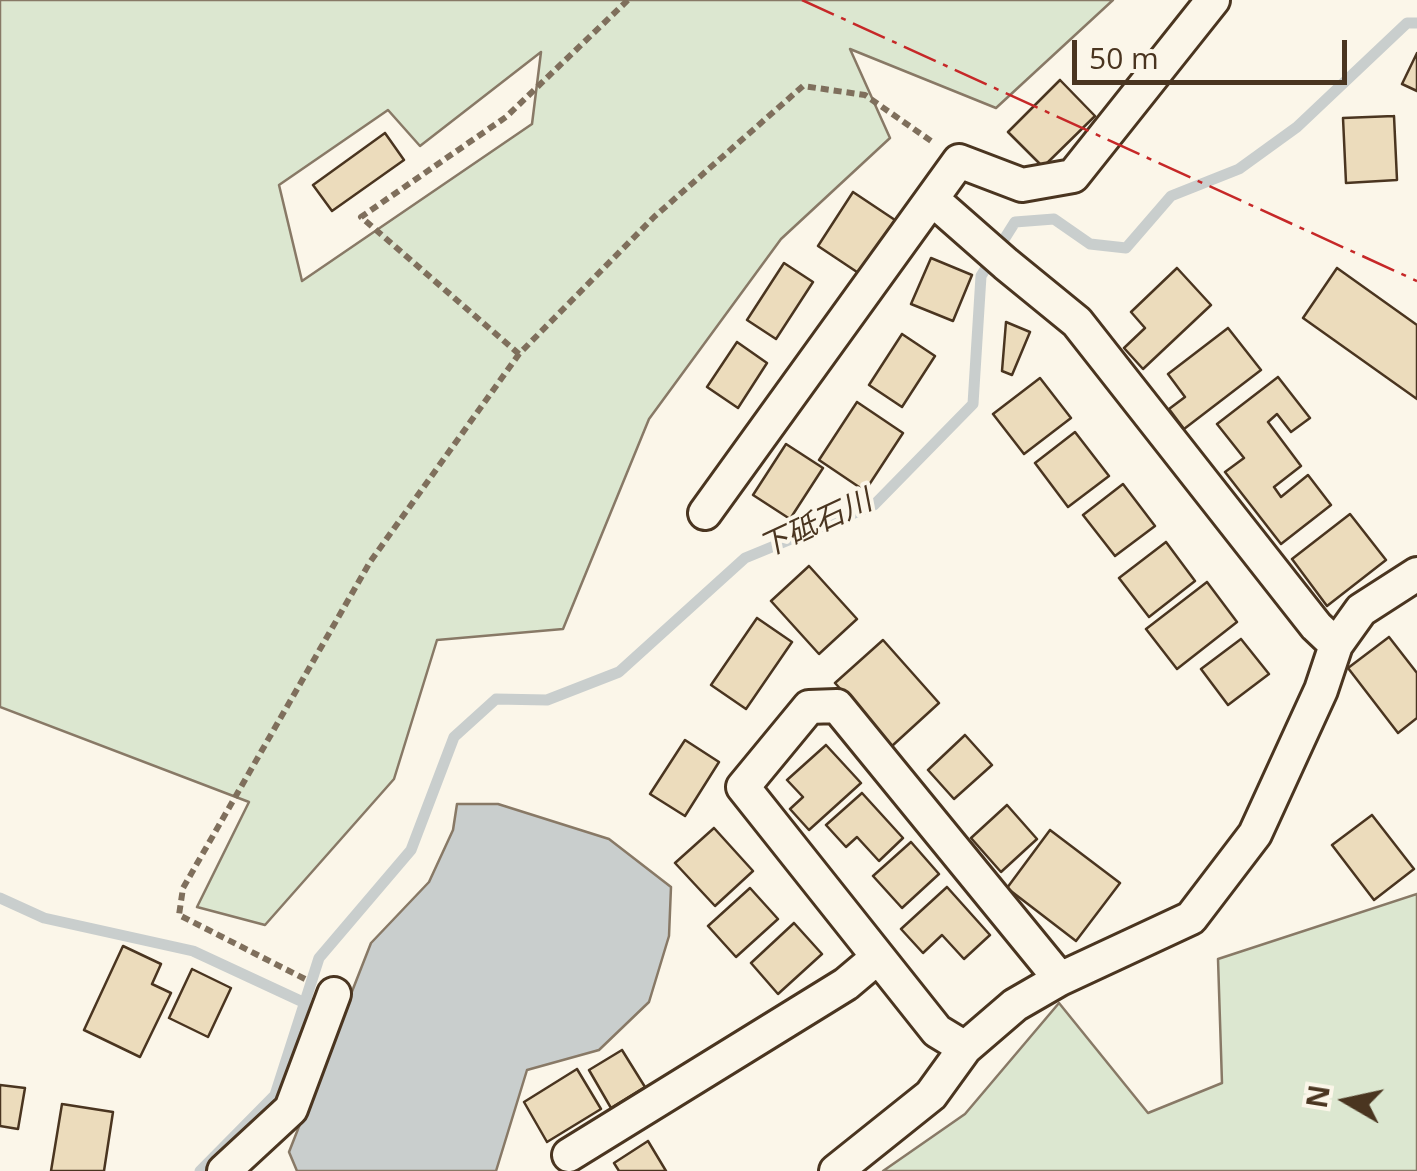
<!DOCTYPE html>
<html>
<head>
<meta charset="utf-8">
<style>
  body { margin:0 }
  #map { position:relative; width:1417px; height:1171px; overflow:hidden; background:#fbf6e9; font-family:"Open Sans",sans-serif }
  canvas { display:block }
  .north { position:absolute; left:1297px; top:1051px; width:100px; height:100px; -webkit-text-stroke:8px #fbf6e9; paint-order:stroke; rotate:279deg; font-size:28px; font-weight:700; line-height:40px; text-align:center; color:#4a3520 }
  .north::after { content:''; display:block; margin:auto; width:35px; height:45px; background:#4a3520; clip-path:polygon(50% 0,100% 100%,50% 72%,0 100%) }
  .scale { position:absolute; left:1072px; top:40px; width:275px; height:45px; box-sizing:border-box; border:5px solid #4a3520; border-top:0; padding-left:12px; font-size:30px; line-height:35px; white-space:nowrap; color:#4a3520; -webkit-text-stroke:8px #fbf6e9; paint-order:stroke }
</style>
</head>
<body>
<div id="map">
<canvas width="1417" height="1171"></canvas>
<div class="north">N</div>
<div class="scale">50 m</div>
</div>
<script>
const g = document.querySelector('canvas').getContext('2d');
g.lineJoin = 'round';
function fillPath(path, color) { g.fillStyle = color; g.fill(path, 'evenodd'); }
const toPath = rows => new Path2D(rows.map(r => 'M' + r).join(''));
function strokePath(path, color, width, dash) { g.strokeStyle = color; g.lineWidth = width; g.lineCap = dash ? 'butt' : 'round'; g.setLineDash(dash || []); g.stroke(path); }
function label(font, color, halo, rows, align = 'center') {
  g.font = font + ' "Open Sans","Noto Sans JP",sans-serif'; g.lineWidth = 8; g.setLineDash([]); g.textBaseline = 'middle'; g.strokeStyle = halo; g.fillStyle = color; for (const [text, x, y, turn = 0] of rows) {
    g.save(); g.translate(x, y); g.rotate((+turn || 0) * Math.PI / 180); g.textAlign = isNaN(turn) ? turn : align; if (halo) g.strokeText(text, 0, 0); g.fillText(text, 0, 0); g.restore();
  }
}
const green = toPath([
  [0,0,1113,0,996,108,850,49,890,138,781,239,649,419,563,629,437,640,394,779,265,925,197,907,249,802,0,707,0,0],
  [541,52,532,124,302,281,279,185,388,110,420,146,541,52],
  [1417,894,1417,1171,883,1171,965,1114,1059,1003,1148,1113,1222,1083,1218,959,1417,894]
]);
fillPath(green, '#dce7d0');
strokePath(green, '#887966', 2.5);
const water = toPath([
  [457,804,498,804,609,839,671,887,669,936,649,1002,599,1050,527,1070,496,1171,297,1171,289,1152,371,943,429,882,453,830,457,804]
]);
fillPath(water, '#c9cecd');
strokePath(water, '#887966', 2.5);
strokePath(toPath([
  [0,898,44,918,193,951,305,1003],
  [200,1171,275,1095,319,958,411,850,454,737,496,699,547,700,619,672,745,558,874,505,973,404,981,276,1015,222,1054,219,1090,244,1126,248,1171,196,1239,169,1297,127,1407,23,1417,23]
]), '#c9cecd', 11);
const building = toPath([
  [1417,53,1417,91,1402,84,1417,53],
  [1060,80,1095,116,1043,167,1008,132,1060,80],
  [1394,116,1397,180,1346,183,1343,118,1394,116],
  [385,133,404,160,332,211,313,185,385,133],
  [853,192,895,220,860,274,818,246,853,192],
  [931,258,972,275,953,321,911,304,931,258],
  [784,263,813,282,776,339,747,320,784,263],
  [1177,268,1211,305,1143,369,1124,348,1145,328,1131,312,1177,268],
  [1337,268,1417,325,1417,399,1303,318,1337,268],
  [1006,322,1030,332,1012,375,1002,371,1006,322],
  [1228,328,1261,370,1184,429,1169,409,1185,397,1168,374,1228,328],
  [902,334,935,356,902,407,869,385,902,334],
  [737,342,767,363,738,408,707,387,737,342],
  [1278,377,1310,418,1291,432,1277,414,1268,422,1301,466,1274,487,1281,497,1308,475,1331,505,1281,544,1225,472,1244,458,1217,424,1278,377],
  [1040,378,1071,418,1024,454,993,414,1040,378],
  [857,402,903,433,865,491,819,460,857,402],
  [1075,432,1109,476,1068,507,1035,463,1075,432],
  [786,444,823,468,790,519,753,495,786,444],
  [1123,484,1155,526,1115,556,1083,515,1123,484],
  [1350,514,1386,560,1327,606,1292,559,1350,514],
  [1166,542,1195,581,1149,617,1119,578,1166,542],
  [809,566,857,619,819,654,771,601,809,566],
  [1207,582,1237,622,1177,669,1146,629,1207,582],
  [757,618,792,642,746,709,711,685,757,618],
  [1389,637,1417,673,1417,718,1398,733,1348,668,1389,637],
  [1241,639,1269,674,1228,705,1201,669,1241,639],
  [883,640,939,703,892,746,835,683,883,640],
  [965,735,992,765,954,799,928,770,965,735],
  [685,740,719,762,685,816,650,794,685,740],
  [826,745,861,783,809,830,790,809,803,797,787,780,826,745],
  [862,793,903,838,879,861,857,837,846,847,826,825,862,793],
  [1007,805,1037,839,1001,872,971,838,1007,805],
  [1372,815,1414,869,1374,900,1332,845,1372,815],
  [714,828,753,871,715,906,675,863,714,828],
  [1050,830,1120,883,1076,941,1007,888,1050,830],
  [911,842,939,874,902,908,873,876,911,842],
  [947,887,990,935,964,959,942,935,923,953,901,929,947,887],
  [750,888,778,919,736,957,708,926,750,888],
  [794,923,822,954,778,994,751,963,794,923],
  [123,946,161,964,152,984,171,993,140,1057,84,1030,123,946],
  [192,969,231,988,208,1037,169,1018,192,969],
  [622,1050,645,1087,611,1108,589,1070,622,1050],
  [577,1069,601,1109,547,1142,524,1102,577,1069],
  [0,1085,25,1088,18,1129,0,1126,0,1085],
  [62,1104,113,1112,104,1171,51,1171,62,1104],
  [648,1141,666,1171,619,1171,614,1163,648,1141]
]);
fillPath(building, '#ecdcbc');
strokePath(building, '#4a3520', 2.5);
const minor = toPath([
  [932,199,1006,264,1077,322,1316,626,1336,645],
  [705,513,959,161,1022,185,1073,176,1213,0],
  [965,1048,937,1031,743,787,809,707,837,706,1060,979],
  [569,1155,846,984,878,957],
  [224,1171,291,1109,334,994],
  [836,1171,931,1095,965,1048,1015,1005,1060,979,1191,918,1255,834,1321,690,1336,645,1361,610,1417,574]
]);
strokePath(minor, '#4a3520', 38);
strokePath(toPath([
  [519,354,361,217,506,117,628,0],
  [305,979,179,915,183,888,370,562,519,354,654,217,803,86,865,95,934,143]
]), '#7f6f5c', 6, [8, 5]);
strokePath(minor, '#fbf6e9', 32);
strokePath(toPath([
  [802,0,1417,281]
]), '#c62828', 2.5, [35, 8, 5, 8]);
label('italic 30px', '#4a3520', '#fbf6e9', [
  ["下砥石川",816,525,-25]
]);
</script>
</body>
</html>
